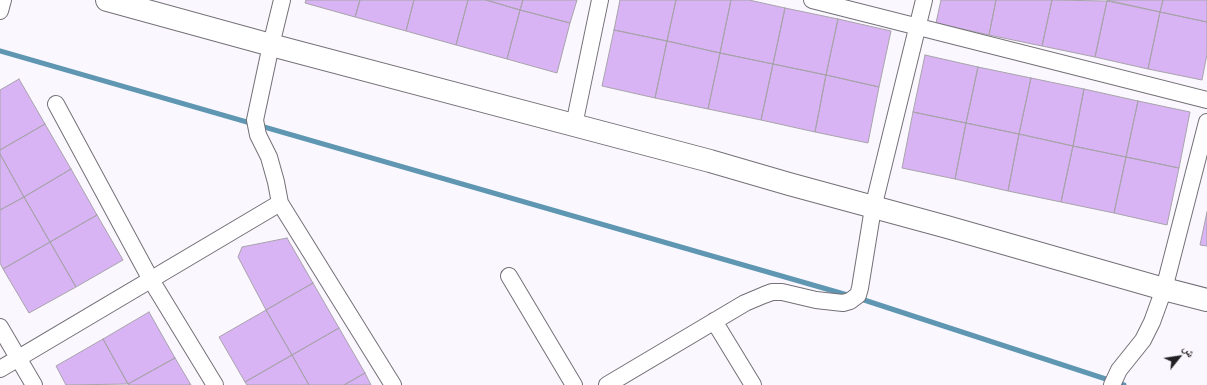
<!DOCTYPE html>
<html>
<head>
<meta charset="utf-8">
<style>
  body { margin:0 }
  #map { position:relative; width:1207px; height:385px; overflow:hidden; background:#fbf7fe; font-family:Quicksand,"Noto Naskh Arabic",sans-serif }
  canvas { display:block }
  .north { position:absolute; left:1159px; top:337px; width:40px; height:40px; -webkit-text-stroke:3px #fbf7fe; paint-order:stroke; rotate:60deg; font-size:11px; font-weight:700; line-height:16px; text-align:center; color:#222023 }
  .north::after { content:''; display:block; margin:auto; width:14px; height:18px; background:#222023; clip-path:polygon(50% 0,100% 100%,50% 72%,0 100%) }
</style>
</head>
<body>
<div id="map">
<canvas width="1207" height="385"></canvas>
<div class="north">ش</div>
</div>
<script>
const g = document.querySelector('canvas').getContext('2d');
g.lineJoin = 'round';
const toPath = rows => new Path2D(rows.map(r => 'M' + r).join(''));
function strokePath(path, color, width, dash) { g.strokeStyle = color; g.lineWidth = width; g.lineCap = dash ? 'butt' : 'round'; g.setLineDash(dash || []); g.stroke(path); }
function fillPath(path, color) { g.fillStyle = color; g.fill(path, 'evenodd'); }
strokePath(toPath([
  [0,51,851,296],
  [858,298,1124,385]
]), '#5f96b2', 5);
const building = toPath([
  [306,0,360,0,355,17,305,3,306,0],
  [360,0,414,0,406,31,355,17,360,0],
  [414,0,468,0,456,45,406,31,414,0],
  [468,0,486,0,520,10,507,59,456,45,468,0],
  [486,0,523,0,520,10,486,0],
  [523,0,577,0,570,23,520,10,523,0],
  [620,0,676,0,667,41,614,30,620,0],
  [676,0,731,0,720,53,667,41,676,0],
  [731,0,749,0,785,8,773,64,720,53,731,0],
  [941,0,996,0,989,35,936,23,941,0],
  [996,0,1052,0,1042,46,989,35,996,0],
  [1052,0,1107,1,1095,57,1042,46,1052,0],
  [1107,0,1163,0,1160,12,1107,0],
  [1163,0,1207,0,1207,22,1160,12,1163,0],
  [1107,1,1160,12,1148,69,1095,57,1107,1],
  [785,8,838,19,826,75,773,64,785,8],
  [520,10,570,23,557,73,507,59,520,10],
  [1160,12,1207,22,1207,54,1202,80,1148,69,1160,12],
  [838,19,891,31,879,87,826,75,838,19],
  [614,30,667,41,655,98,602,86,614,30],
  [667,41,720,53,708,109,655,98,667,41],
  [720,53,773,64,761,120,708,109,720,53],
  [925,55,978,67,966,123,913,112,925,55],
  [773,64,826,75,815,132,761,120,773,64],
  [978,67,1031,78,1019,134,966,123,978,67],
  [826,75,879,87,868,143,815,132,826,75],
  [1031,78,1084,89,1073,146,1019,134,1031,78],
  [19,79,45,124,0,150,0,90,19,79],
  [1084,89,1138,101,1126,157,1073,146,1084,89],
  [1138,101,1190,112,1179,168,1126,157,1138,101],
  [913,112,966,123,955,179,902,168,913,112],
  [966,123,1019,134,1008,191,955,179,966,123],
  [45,124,71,169,24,197,0,154,0,150,45,124],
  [1019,134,1073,146,1061,202,1008,191,1019,134],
  [1073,146,1126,157,1114,213,1061,202,1073,146],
  [0,154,24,197,0,210,0,154],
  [1126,157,1179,168,1167,225,1114,213,1126,157],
  [71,169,97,215,50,242,24,197,71,169],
  [24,197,50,242,3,269,0,263,0,210,24,197],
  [1207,212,1207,246,1200,245,1207,212],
  [97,215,123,260,76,287,50,242,97,215],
  [287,238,313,283,266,310,238,257,242,247,287,238],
  [50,242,76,287,29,313,3,269,50,242],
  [313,283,339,328,292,355,266,310,313,283],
  [266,310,292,355,245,382,219,337,266,310],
  [149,312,175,358,128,384,103,339,149,312],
  [339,328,365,373,344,385,309,385,292,355,339,328],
  [103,339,128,384,66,385,56,366,103,339],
  [292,355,309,385,247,385,245,382,292,355],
  [175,358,191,385,129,385,128,384,175,358],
  [365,373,371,385,344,385,365,373]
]);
fillPath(building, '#d9b4f4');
strokePath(building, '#a8a3ab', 1);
const street = toPath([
  [812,0,1207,100],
  [0,11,3,0],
  [56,104,151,280,215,385],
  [574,125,600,0],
  [280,203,393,385],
  [509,276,574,385],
  [714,321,753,385],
  [0,327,34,385],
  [0,369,280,203,276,182,269,157,258,135,255,120,271,45,282,0],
  [607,385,745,303,764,295,772,292,782,292,816,300,843,303,850,301,858,295,860,288,873,208,924,0],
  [1112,385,1119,370,1143,340,1152,322,1164,289,1207,122]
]);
const secondary = toPath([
  [107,0,271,45,710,161,789,184,947,227,1164,289,1207,300]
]);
strokePath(street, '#747077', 18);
strokePath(secondary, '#747077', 24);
strokePath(street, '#fff', 16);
strokePath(secondary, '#fff', 22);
</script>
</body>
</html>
